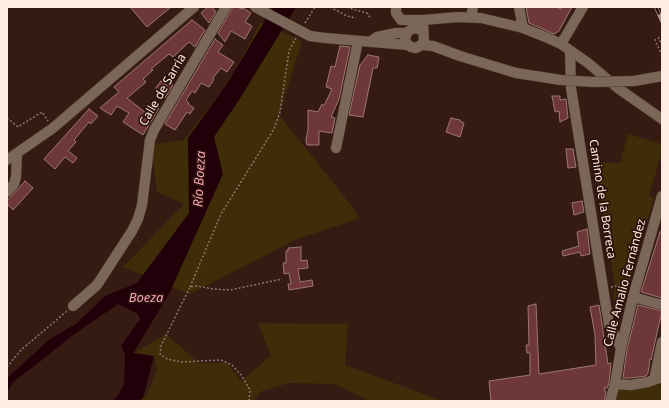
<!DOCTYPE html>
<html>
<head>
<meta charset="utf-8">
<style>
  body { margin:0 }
  #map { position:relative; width:669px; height:408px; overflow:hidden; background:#361b12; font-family:"Noto Sans",sans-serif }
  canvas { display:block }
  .frame { position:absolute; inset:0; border:8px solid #ffece5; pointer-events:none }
</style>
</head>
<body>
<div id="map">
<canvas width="669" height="408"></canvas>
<div class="frame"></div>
</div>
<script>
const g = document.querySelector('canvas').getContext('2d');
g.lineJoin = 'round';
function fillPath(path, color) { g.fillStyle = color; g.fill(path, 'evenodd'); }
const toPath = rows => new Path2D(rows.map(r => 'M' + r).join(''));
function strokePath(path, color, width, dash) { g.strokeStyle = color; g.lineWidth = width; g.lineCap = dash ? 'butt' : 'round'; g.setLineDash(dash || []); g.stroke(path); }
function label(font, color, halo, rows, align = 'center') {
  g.font = font + ' "Noto Sans",sans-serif'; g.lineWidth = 3.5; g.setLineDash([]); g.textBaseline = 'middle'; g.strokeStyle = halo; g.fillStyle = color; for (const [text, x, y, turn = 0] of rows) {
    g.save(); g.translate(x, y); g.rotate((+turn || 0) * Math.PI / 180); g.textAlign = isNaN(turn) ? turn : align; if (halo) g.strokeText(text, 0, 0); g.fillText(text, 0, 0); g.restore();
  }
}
fillPath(toPath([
  [261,22,302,41,279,115,333,182,360,218,297,239,190,294,123,267,184,204,157,192,151,145,184,140,229,82],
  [628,134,662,144,662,151,649,196,654,198,622,305,613,300,615,286,595,162,620,163],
  [258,323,348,324,345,365,440,400,440,401,370,401,334,384,289,383,262,391,253,401,128,401,134,396,146,398,157,370,154,356,134,353,166,334,199,363,228,363,241,381,271,356],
  [662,384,662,401,615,401,620,389]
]), '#3f2c08');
fillPath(toPath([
  [273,7,296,7,239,100,214,137,223,174,169,294,133,353,154,356,143,398,139,401,112,401,117,397,124,384,125,354,121,346,140,319,138,314,118,304,73,335,37,364,14,381,7,392,7,378,50,339,77,323,105,296,137,283,189,213,188,138,227,84]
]), '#22000a');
const building = toPath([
  [130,7,171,7,147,27,130,7],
  [208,7,212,7,216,12,209,23,201,13,208,7],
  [233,7,238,7,242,9,243,8,251,13,245,22,252,26,245,39,231,31,225,42,218,33,233,7],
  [526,7,556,7,561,9,562,7,572,7,559,31,554,34,529,23,526,7],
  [192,20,205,30,195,47,189,42,173,57,169,54,151,69,153,70,143,79,146,82,127,98,146,113,153,104,159,108,143,135,123,122,129,113,117,106,111,115,100,108,119,92,114,87,192,20],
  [215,39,223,45,218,52,234,62,227,72,221,68,213,78,214,79,209,87,201,83,195,93,192,91,186,100,189,103,188,104,194,108,190,114,187,112,175,130,165,124,215,39],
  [340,46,350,47,339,99,331,117,335,118,332,133,319,131,319,145,307,145,306,140,308,129,308,110,318,112,322,104,324,106,332,89,326,87,331,66,335,67,340,46],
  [368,55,379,57,377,68,373,68,363,117,349,115,360,65,368,55],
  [161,81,168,86,170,83,173,85,165,98,155,89,161,81],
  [552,96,560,96,560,100,566,99,568,118,560,122,559,111,555,112,552,96],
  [89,109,98,116,91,124,89,122,74,140,76,142,68,151,77,158,73,163,65,157,55,169,44,159,89,109],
  [451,118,460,120,460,121,464,123,460,137,446,132,451,118],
  [566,149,573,149,576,167,568,168,566,149],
  [25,181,33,188,13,210,7,204,7,201,25,181],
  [582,201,584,212,574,215,572,203,582,201],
  [587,229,590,254,581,256,580,252,563,256,562,251,579,246,577,232,587,229],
  [660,232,662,232,662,298,641,292,660,232],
  [301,247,301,261,307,260,308,268,298,269,300,282,312,280,313,286,289,290,288,284,291,284,289,273,284,274,283,263,286,263,286,251,288,251,288,248,301,247],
  [536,304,539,374,596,365,595,335,590,307,599,305,608,364,611,363,609,383,607,388,604,388,606,393,604,401,491,401,489,381,530,375,530,353,527,353,526,345,529,345,528,306,536,304],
  [638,305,662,311,651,360,650,359,648,373,646,376,631,378,623,378,627,349,638,305]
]);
fillPath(building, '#6e3839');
strokePath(building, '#9c7777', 1);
const minor = toPath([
  [396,7,396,13,401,20,423,20,458,17,481,18,523,28,548,38,561,44,588,63,619,89,662,119],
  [519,7,523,28],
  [471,17,473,7],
  [423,32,419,29,414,28,407,32,405,40,408,45,411,47,416,48,421,45,424,42,423,20],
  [325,38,408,45],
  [370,42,377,37,386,35,396,33,406,33],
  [561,44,583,7],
  [421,45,433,46,460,56],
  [570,51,571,88,609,325,621,348],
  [336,148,358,41],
  [7,160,53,128,194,7],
  [7,192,14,184,16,177,17,154],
  [633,297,662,305],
  [73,306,97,285,132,231,138,219,142,205,150,140,154,130,226,7],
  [654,380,662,342],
  [615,384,631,385,648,382,662,377],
  [610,401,615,384,621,348,633,297,662,196]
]);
strokePath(minor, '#523830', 11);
strokePath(toPath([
  [330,7,347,16,356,18],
  [347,7,355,10,367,13,371,19],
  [305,23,315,7],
  [662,46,659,38,655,40,662,55],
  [7,118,18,127,42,112,48,121],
  [190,287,221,214,274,129,280,112,289,51,296,38],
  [611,287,620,285],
  [7,367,21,350,67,311],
  [249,401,250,390,241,375,232,365,221,360,182,362,167,359,160,354,161,346,190,287,197,286,213,289,230,290,282,279]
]), '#8d756d', 1.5, [2, 2]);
strokePath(minor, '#7b6757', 10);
const rail = toPath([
  [656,7,662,21]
]);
strokePath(rail, '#aa948c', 4);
strokePath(rail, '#2b1209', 2.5, [8]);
const minorBridge = toPath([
  [255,7,310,36,325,38],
  [460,56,516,73,561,80,594,82,634,81,662,76]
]);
strokePath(minorBridge, '#523830', 11, []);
strokePath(minorBridge, '#7b6757', 10);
label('12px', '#ffece5', '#2b1209', [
  ["Calle de Sarria",163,90,-60],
  ["Camino de la Borreca",602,199,81],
  ["Calle Amalio Fernández",625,283,-75]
]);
label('italic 13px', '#f7a1bc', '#2b1209', [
  ["Río Boeza",200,179,-87],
  ["Boeza",146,298]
]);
</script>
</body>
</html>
